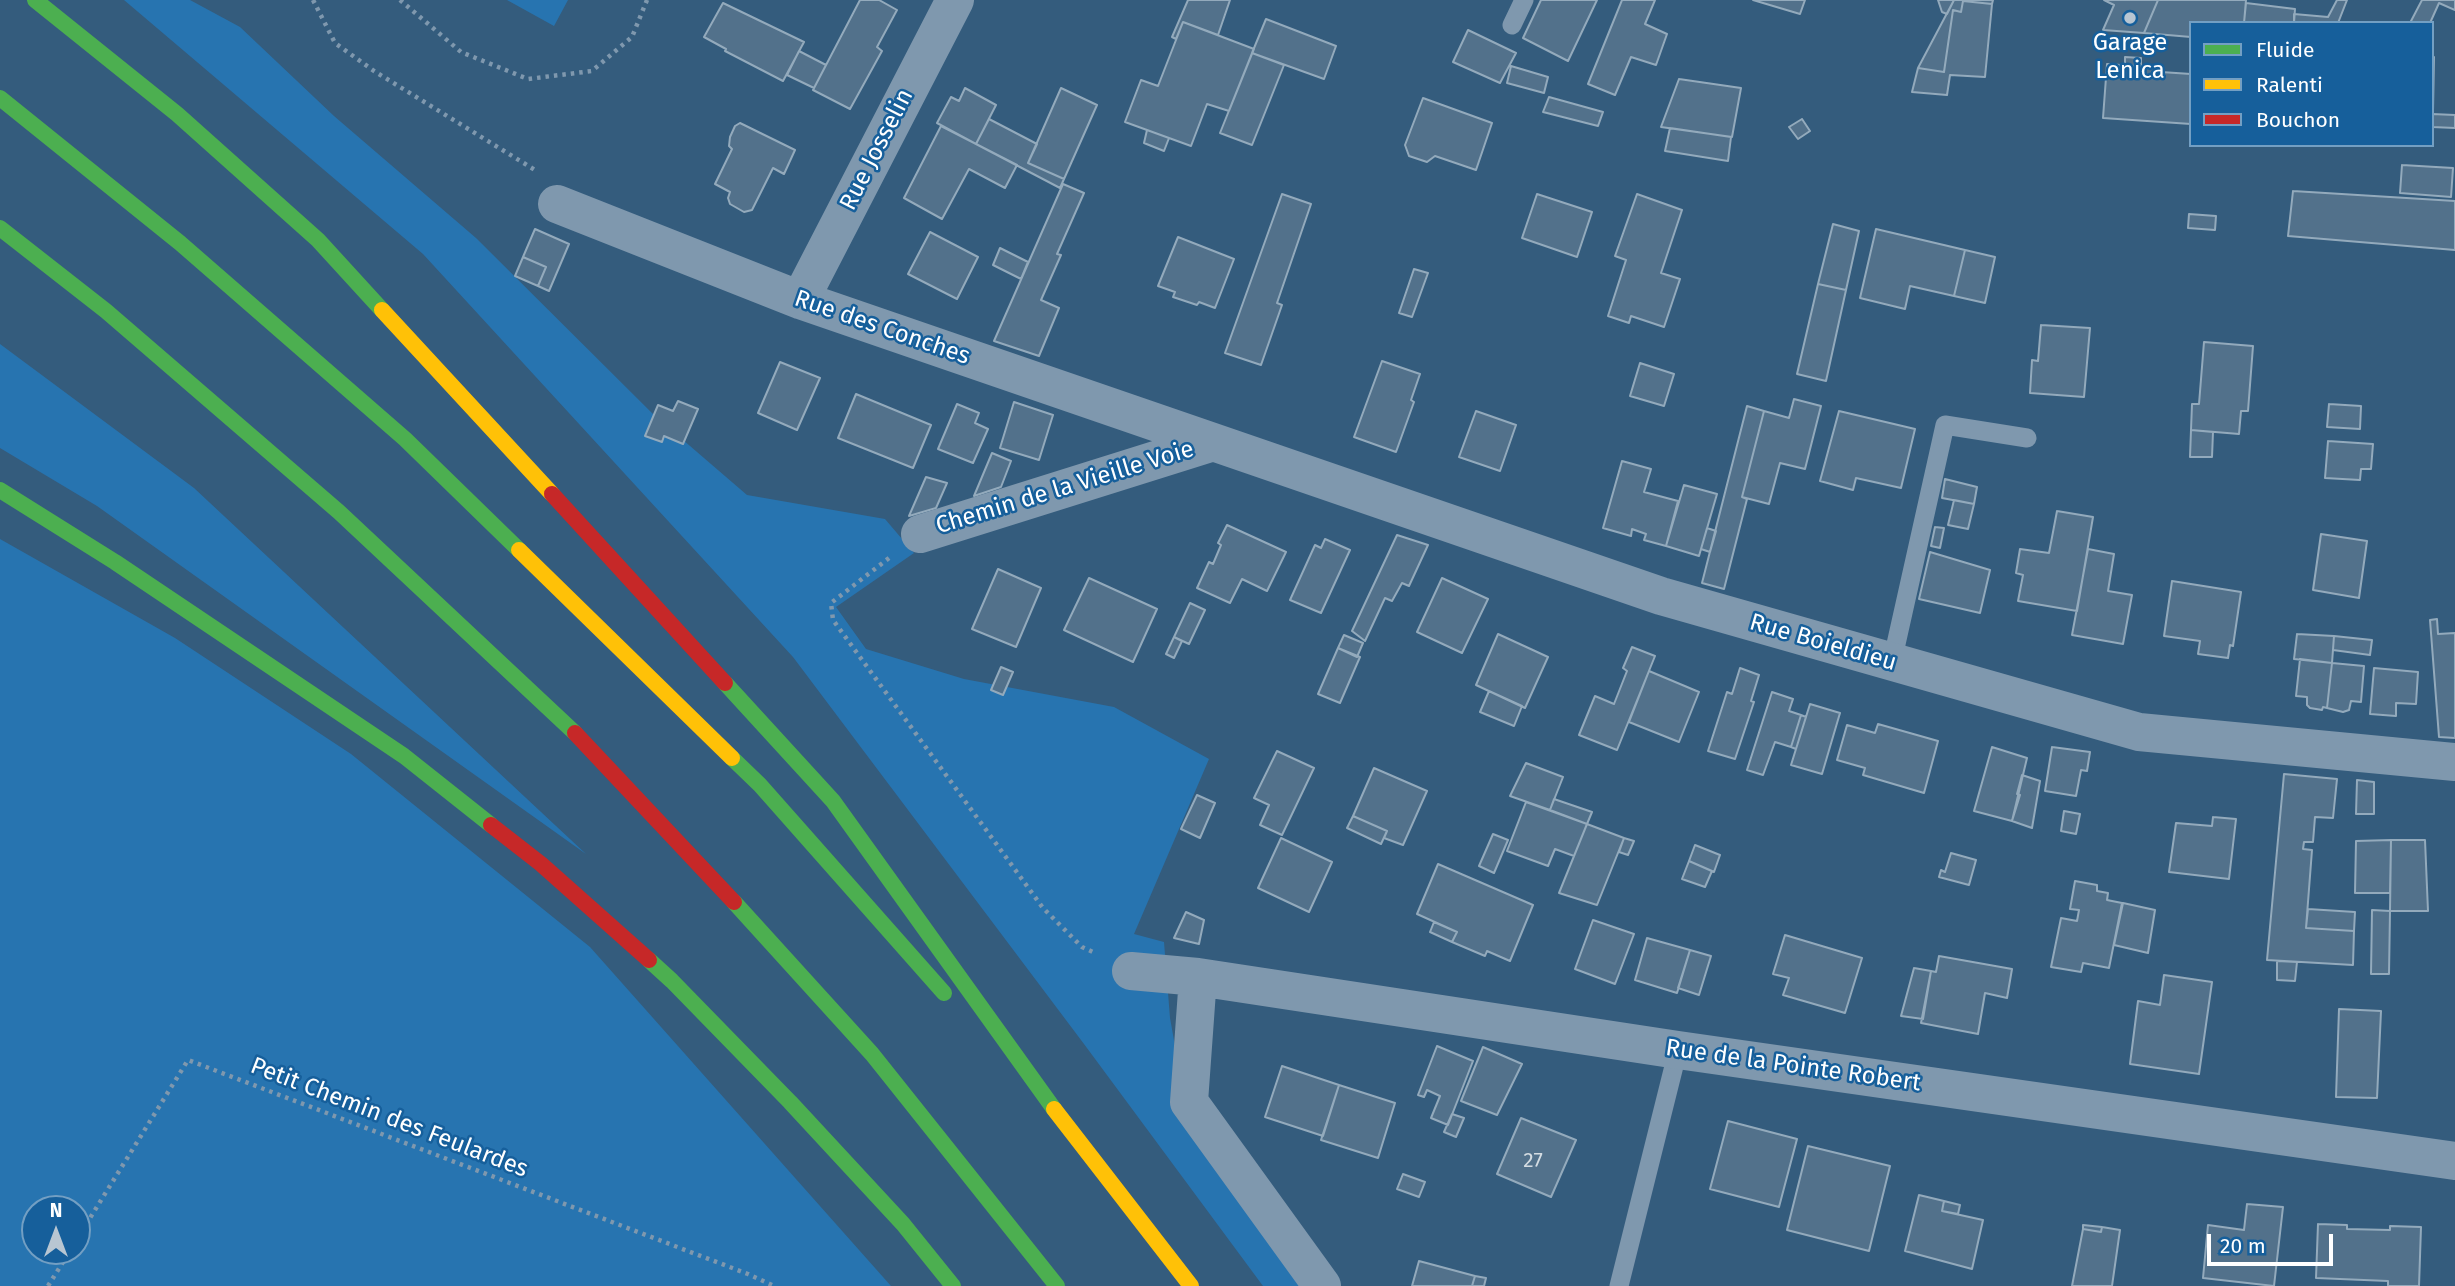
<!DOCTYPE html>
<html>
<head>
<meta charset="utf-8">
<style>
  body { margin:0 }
  #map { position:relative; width:2455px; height:1286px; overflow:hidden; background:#345c7d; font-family:"Fira Sans",sans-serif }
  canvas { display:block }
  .legend { position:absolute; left:2189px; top:21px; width:245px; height:126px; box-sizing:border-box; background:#165f9b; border:2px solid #739fc3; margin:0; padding:9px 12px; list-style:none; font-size:21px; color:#fff }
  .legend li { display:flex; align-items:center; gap:14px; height:35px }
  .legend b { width:35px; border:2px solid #739fc3 }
  .north { position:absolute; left:21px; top:1195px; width:70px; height:70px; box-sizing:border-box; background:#165f9b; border:2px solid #739fc3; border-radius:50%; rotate:0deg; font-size:19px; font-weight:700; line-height:28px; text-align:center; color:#fff }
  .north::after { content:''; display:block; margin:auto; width:24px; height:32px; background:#b8c6d2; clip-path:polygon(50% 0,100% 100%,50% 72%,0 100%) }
  .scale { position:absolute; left:2207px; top:1234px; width:126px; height:32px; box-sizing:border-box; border:4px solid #fff; border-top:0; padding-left:9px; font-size:21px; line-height:24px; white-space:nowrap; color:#fff; -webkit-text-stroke:5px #165f9b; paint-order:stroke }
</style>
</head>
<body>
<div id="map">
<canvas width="2455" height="1286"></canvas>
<ul class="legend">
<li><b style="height:9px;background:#4caf50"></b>Fluide</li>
<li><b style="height:9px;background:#ffc107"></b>Ralenti</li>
<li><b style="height:9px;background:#c62828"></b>Bouchon</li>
</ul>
<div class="north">N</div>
<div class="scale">20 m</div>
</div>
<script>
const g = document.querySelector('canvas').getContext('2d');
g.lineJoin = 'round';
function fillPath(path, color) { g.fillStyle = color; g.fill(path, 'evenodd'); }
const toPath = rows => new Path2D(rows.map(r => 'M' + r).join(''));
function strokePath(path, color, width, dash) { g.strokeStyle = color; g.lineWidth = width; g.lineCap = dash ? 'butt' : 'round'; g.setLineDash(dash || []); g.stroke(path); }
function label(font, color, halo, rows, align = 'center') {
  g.font = font + ' "Fira Sans",sans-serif'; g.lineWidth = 5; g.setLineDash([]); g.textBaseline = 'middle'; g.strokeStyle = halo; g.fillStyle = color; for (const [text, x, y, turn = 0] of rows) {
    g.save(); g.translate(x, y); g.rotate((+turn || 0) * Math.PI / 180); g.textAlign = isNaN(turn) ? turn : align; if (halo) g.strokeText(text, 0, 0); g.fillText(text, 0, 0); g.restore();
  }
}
fillPath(toPath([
  [124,0,190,0,240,27,334,116,476,238,654,415,747,495,885,519,914,553,836,607,866,649,964,679,1114,707,1209,759,1134,934,1164,942,1170,1018,1180,1074,1323,1286,1263,1286,1084,1044,793,657,423,254],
  [507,0,568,0,554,26],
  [0,344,194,488,586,854,97,506,0,448],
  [0,539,175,638,351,754,590,947,891,1286,0,1286],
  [35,1209,77,1209,77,1251,35,1251]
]), '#2774b0');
const building = toPath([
  [860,0,879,0,897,10,877,47,882,51,850,109,813,90,860,0],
  [1188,0,1230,0,1218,35,1183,22,1176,39,1172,37,1188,0],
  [1541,0,1597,0,1568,61,1523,38,1541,0],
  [1622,0,1655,0,1645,24,1667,34,1656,65,1631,57,1615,95,1588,84,1622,0],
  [1753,0,1805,0,1800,14,1753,0],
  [1938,0,1954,0,1947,14,1942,12,1938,0],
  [1954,0,1993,0,1992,4,1963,1,1961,12,1953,10,1944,72,1918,68,1954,0],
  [2104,0,2158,0,2144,33,2103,30,2114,5,2104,0],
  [2158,0,2246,0,2244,23,2191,23,2191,37,2144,33,2158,0],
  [2337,0,2347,0,2338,23,2294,23,2294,14,2328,17,2337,0],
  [2422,0,2455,0,2455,10,2439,3,2430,23,2410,23,2422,0],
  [1963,1,1992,4,1985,77,1950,75,1947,95,1912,92,1918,68,1944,72,1953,10,1961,12,1963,1],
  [723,3,804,42,783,81,725,51,726,49,704,37,723,3],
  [2246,3,2295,9,2294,23,2244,23,2246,3],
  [1266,19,1336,46,1324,79,1252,53,1266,19],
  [1183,22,1254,49,1229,111,1207,104,1191,146,1125,122,1141,80,1158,86,1183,22],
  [1468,30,1516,53,1500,83,1453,62,1468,30],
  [799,51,826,65,814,88,787,75,799,51],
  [1252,53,1284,65,1252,145,1220,133,1252,53],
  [2125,57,2141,58,2141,66,2125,65,2125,57],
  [2432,57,2434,57,2433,111,2432,111,2432,57],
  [2107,64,2161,68,2161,72,2191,74,2191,124,2103,118,2107,64],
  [1511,66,1548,77,1544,93,1507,83,1511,66],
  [1679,79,1741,88,1732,137,1661,127,1679,79],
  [965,88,996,105,976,144,937,123,951,97,959,101,965,88],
  [1061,88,1097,105,1064,179,1028,163,1061,88],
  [1549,97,1603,112,1598,126,1543,112,1549,97],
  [1423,98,1492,123,1476,170,1435,156,1427,162,1409,156,1405,145,1423,98],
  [2432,114,2455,115,2455,128,2432,127,2432,114],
  [989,119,1037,144,1028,163,1064,179,1060,188,976,144,989,119],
  [1802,119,1810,131,1798,139,1789,127,1802,119],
  [740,123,795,150,784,174,773,168,752,210,744,212,730,204,728,198,730,192,715,184,732,149,729,146,730,137,735,126,740,123],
  [941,126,1017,165,1005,188,969,169,942,219,904,198,941,126],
  [1670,128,1731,137,1728,161,1665,151,1670,128],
  [1147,130,1169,138,1164,151,1144,143,1147,130],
  [2402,165,2453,168,2451,197,2400,193,2402,165],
  [1063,184,1084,193,1057,254,1061,255,1041,300,1059,308,1039,356,994,341,1063,184],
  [2293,191,2455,201,2455,250,2288,236,2293,191],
  [1282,194,1311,204,1277,303,1282,305,1261,365,1225,353,1282,194],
  [1537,194,1592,212,1577,257,1522,238,1537,194],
  [1637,194,1682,210,1661,273,1680,279,1664,327,1631,316,1629,323,1608,316,1626,260,1615,256,1637,194],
  [2189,214,2216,216,2215,230,2188,228,2189,214],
  [1833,224,1859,231,1846,290,1818,284,1833,224],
  [535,229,569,244,549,291,538,286,546,267,523,257,535,229],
  [1876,229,1965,250,1954,296,1910,286,1905,309,1860,298,1876,229],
  [930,232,978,257,957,299,908,274,930,232],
  [1178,237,1234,259,1215,308,1199,302,1197,305,1173,297,1175,292,1158,286,1178,237],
  [1000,248,1028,262,1021,279,993,265,1000,248],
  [1965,250,1995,257,1985,303,1954,296,1965,250],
  [523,257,546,267,538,286,515,276,523,257],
  [1414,269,1428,273,1412,317,1399,313,1414,269],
  [1818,284,1846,290,1826,381,1797,374,1818,284],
  [2041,325,2090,328,2084,397,2030,393,2032,360,2038,361,2041,325],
  [2204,342,2253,346,2248,411,2241,411,2239,434,2191,430,2192,404,2199,404,2204,342],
  [1382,361,1420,374,1411,400,1414,402,1396,452,1354,437,1382,361],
  [780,362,820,378,797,430,758,413,780,362],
  [1640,363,1674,374,1664,406,1630,396,1640,363],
  [856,394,931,425,913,468,838,438,856,394],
  [1794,399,1821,406,1805,469,1780,463,1769,504,1742,497,1764,411,1789,418,1794,399],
  [678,401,698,409,683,444,664,436,662,442,645,436,658,405,673,411,678,401],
  [1014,402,1053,415,1039,460,1000,448,1014,402],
  [957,404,979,413,975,423,988,429,973,463,938,449,957,404],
  [2329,404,2361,406,2360,429,2327,427,2329,404],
  [1747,406,1764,411,1742,497,1747,499,1724,589,1702,583,1747,406],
  [1476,411,1516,425,1500,471,1459,457,1476,411],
  [1839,411,1915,429,1901,488,1856,478,1853,490,1820,481,1839,411],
  [2191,430,2213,432,2212,457,2190,457,2191,430],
  [2328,441,2373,444,2371,469,2361,469,2360,480,2325,478,2328,441],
  [992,453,1011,461,1001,487,974,496,992,453],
  [1622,461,1651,469,1644,492,1678,501,1666,546,1644,540,1646,534,1632,529,1631,536,1603,528,1622,461],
  [926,477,947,483,936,508,909,516,926,477],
  [1945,479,1977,487,1974,504,1942,498,1945,479],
  [1684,485,1717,494,1699,556,1666,546,1684,485],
  [1954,500,1974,504,1968,529,1948,525,1954,500],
  [2057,511,2093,517,2077,611,2018,601,2023,575,2016,573,2020,549,2049,553,2057,511],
  [1227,525,1286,552,1267,591,1242,579,1230,603,1197,588,1209,562,1213,564,1221,545,1218,543,1227,525],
  [1935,527,1944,528,1940,548,1931,546,1935,527],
  [1707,528,1716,531,1710,552,1701,549,1707,528],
  [2321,534,2367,541,2359,598,2313,590,2321,534],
  [1397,535,1428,545,1409,586,1402,583,1392,601,1385,598,1365,641,1352,631,1397,535],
  [1325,539,1350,550,1321,613,1290,600,1315,545,1321,548,1325,539],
  [2088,549,2114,554,2108,591,2132,595,2123,644,2072,635,2088,549],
  [1930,552,1990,570,1980,613,1919,599,1930,552],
  [998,569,1041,588,1016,647,972,629,998,569],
  [1089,578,1157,609,1133,662,1064,630,1089,578],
  [1442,578,1488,599,1462,653,1417,632,1442,578],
  [2172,581,2241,592,2233,646,2230,645,2228,658,2198,654,2200,641,2164,636,2172,581],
  [1190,603,1205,610,1189,644,1174,637,1190,603],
  [2437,619,2438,634,2455,633,2455,738,2439,737,2430,620,2437,619],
  [1498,634,1548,657,1525,708,1476,685,1498,634],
  [2297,634,2334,636,2332,663,2294,659,2297,634],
  [1344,635,1363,643,1357,657,1338,648,1344,635],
  [2334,636,2372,640,2370,655,2333,650,2334,636],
  [1174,637,1182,641,1174,658,1166,654,1174,637],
  [1632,647,1655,656,1617,750,1579,735,1595,696,1614,704,1627,671,1623,668,1632,647],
  [1338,648,1360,657,1340,703,1318,694,1338,648],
  [2300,659,2332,663,2327,708,2323,707,2322,710,2310,708,2307,705,2307,697,2296,696,2300,659],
  [2332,663,2364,666,2361,702,2351,701,2349,710,2343,712,2327,708,2332,663],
  [1001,667,1013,672,1003,695,991,690,1001,667],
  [1740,668,1759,675,1751,701,1754,702,1735,759,1708,751,1727,692,1732,694,1740,668],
  [2374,668,2418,672,2416,704,2396,703,2396,716,2370,714,2374,668],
  [1649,671,1699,692,1679,742,1629,722,1649,671],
  [1489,691,1522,706,1514,726,1480,712,1489,691],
  [1772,692,1793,699,1789,711,1801,715,1791,747,1775,742,1763,775,1747,770,1772,692],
  [1810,704,1840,713,1822,774,1791,765,1810,704],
  [1801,715,1806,717,1796,749,1791,747,1801,715],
  [1878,724,1938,741,1924,793,1863,775,1865,768,1837,760,1847,725,1875,733,1878,724],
  [1992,747,2027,758,2012,821,1974,811,1992,747],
  [2052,747,2090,752,2087,771,2081,770,2076,796,2045,791,2052,747],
  [1277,751,1314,768,1282,835,1260,825,1269,805,1254,798,1277,751],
  [1526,763,1563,777,1550,810,1510,796,1526,763],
  [1374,768,1427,791,1403,845,1384,838,1387,831,1353,816,1374,768],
  [2284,774,2337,779,2333,818,2315,817,2313,842,2304,842,2303,849,2312,850,2306,928,2354,931,2353,965,2267,960,2284,774],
  [2022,775,2040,781,2032,828,2012,821,2020,795,2017,794,2022,775],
  [2357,780,2374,782,2374,814,2356,814,2357,780],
  [1197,795,1215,803,1200,838,1181,829,1197,795],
  [1554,799,1592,812,1587,824,1550,810,1554,799],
  [1526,802,1587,824,1574,856,1555,849,1548,866,1507,851,1526,802],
  [2064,811,2080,814,2076,834,2061,831,2064,811],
  [1353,816,1387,831,1381,844,1347,828,1353,816],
  [2213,817,2236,819,2229,879,2169,872,2176,823,2212,826,2213,817],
  [1587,824,1624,838,1597,905,1559,893,1587,824],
  [1493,834,1508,840,1494,873,1479,866,1493,834],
  [1281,838,1332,862,1309,912,1258,888,1281,838],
  [1624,838,1634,841,1628,855,1619,852,1624,838],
  [2391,840,2390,893,2355,893,2356,841,2391,840],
  [2391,840,2425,840,2428,911,2390,911,2391,840],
  [1695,845,1720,855,1714,872,1689,861,1695,845],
  [1951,853,1976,860,1969,885,1939,877,1941,870,1945,872,1951,853],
  [1689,861,1712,871,1705,887,1682,879,1689,861],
  [1438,864,1533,905,1510,961,1487,951,1485,956,1452,942,1457,932,1417,914,1438,864],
  [2075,881,2097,885,2097,891,2108,893,2107,900,2122,903,2109,968,2083,963,2081,972,2051,967,2061,918,2077,921,2079,910,2070,909,2075,881],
  [2123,903,2155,910,2148,953,2114,945,2123,903],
  [2308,909,2355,912,2354,931,2306,928,2308,909],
  [2372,910,2390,911,2389,974,2371,974,2372,910],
  [1186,912,1204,920,1199,944,1174,938,1186,912],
  [1593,920,1634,934,1615,984,1575,969,1593,920],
  [1434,922,1457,932,1452,942,1430,932,1434,922],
  [1785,935,1862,958,1845,1013,1783,995,1789,978,1773,974,1785,935],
  [1647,938,1690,950,1677,993,1635,980,1647,938],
  [1690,950,1711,956,1699,995,1678,988,1690,950],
  [1939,956,2012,969,2007,998,1985,993,1978,1034,1921,1023,1931,971,1936,972,1939,956],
  [2277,961,2297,962,2295,981,2277,980,2277,961],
  [1914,968,1931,971,1923,1019,1901,1016,1914,968],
  [2164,975,2212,982,2199,1074,2130,1064,2138,1001,2160,1005,2164,975],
  [2339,1009,2381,1011,2377,1098,2336,1097,2339,1009],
  [1437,1046,1473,1061,1448,1125,1431,1118,1440,1096,1427,1090,1424,1097,1418,1095,1437,1046],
  [1483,1047,1522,1064,1497,1115,1461,1101,1483,1047],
  [1282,1066,1339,1085,1323,1136,1265,1117,1282,1066],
  [1339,1085,1395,1103,1378,1158,1321,1140,1339,1085],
  [1452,1114,1464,1118,1456,1137,1444,1132,1452,1114],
  [1521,1118,1576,1140,1551,1197,1497,1174,1521,1118],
  [1728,1121,1797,1139,1779,1207,1710,1189,1728,1121],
  [1808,1146,1890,1166,1869,1251,1787,1230,1808,1146],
  [1403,1174,1425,1182,1419,1197,1397,1189,1403,1174],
  [1919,1195,1944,1201,1942,1211,1983,1220,1972,1269,1905,1251,1919,1195],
  [1944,1201,1960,1205,1958,1214,1942,1211,1944,1201],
  [2247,1204,2283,1207,2274,1286,2203,1278,2208,1225,2244,1230,2247,1204],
  [2318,1224,2347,1225,2347,1229,2390,1230,2390,1226,2421,1227,2419,1286,2388,1286,2388,1281,2316,1278,2318,1224],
  [2083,1225,2102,1227,2101,1232,2083,1229,2083,1225],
  [2102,1227,2120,1230,2112,1286,2072,1286,2083,1229,2101,1232,2102,1227],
  [1419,1261,1475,1276,1472,1286,1412,1286,1419,1261],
  [1475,1276,1486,1278,1484,1286,1472,1286,1475,1276]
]);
fillPath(building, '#52718b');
strokePath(building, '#93aabc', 2);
strokePath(toPath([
  [313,0,335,43,374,71,535,170],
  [400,0,461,52,528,79,592,71,632,37,647,0],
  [889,558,831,603,833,620,1043,908,1082,947,1095,953],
  [77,1239,188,1060,748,1274,774,1286],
  [48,1286,70,1251]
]), '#7f98ae', 4.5, [3.5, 5]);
strokePath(toPath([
  [1512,25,1524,0],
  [1892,662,1945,425,2027,438],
  [1619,1286,1678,1050]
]), '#7f98ae', 19);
strokePath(toPath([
  [557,204,800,300,1661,596,2139,732,2455,762],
  [800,300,955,0],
  [920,534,1210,443],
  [1131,971,1198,977,1678,1050,2455,1161],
  [1198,977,1189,1102,1322,1286]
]), '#7f98ae', 38);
strokePath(toPath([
  [35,0,177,114,318,240,382,310],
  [0,98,180,243,405,439,519,550],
  [0,228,106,311,339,512,575,733],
  [0,490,115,562,404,756,491,825],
  [725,683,833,801,1054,1109],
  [732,758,760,785,944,993],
  [734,902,872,1054,1057,1286],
  [649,960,672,981,790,1102,903,1224,953,1286]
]), '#4caf50', 16);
strokePath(toPath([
  [382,310,552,494],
  [519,550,732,758],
  [1054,1109,1191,1286]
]), '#ffc107', 16);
strokePath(toPath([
  [552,494,725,683],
  [575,733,734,902],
  [491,825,541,864,649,960]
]), '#c62828', 16);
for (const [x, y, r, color] of [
  [2130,18,7,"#b8c6d2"]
]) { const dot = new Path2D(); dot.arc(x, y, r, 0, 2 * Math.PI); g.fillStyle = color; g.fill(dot); strokePath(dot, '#165f9b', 2.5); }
label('21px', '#d4dce2', null, [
  ["27",1533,1161]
]);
label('24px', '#fff', '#165f9b', [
  ["Garage",2130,43],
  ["Lenica",2130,71]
]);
label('24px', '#fff', '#165f9b', [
  ["Rue Josselin",877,150,-63],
  ["Rue des Conches",882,328,19],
  ["Chemin de la Vieille Voie",1065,488,-17],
  ["Rue Boieldieu",1823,643,16],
  ["Rue de la Pointe Robert",1793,1066,8],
  ["Petit Chemin des Feulardes",389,1118,21]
]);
</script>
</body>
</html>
